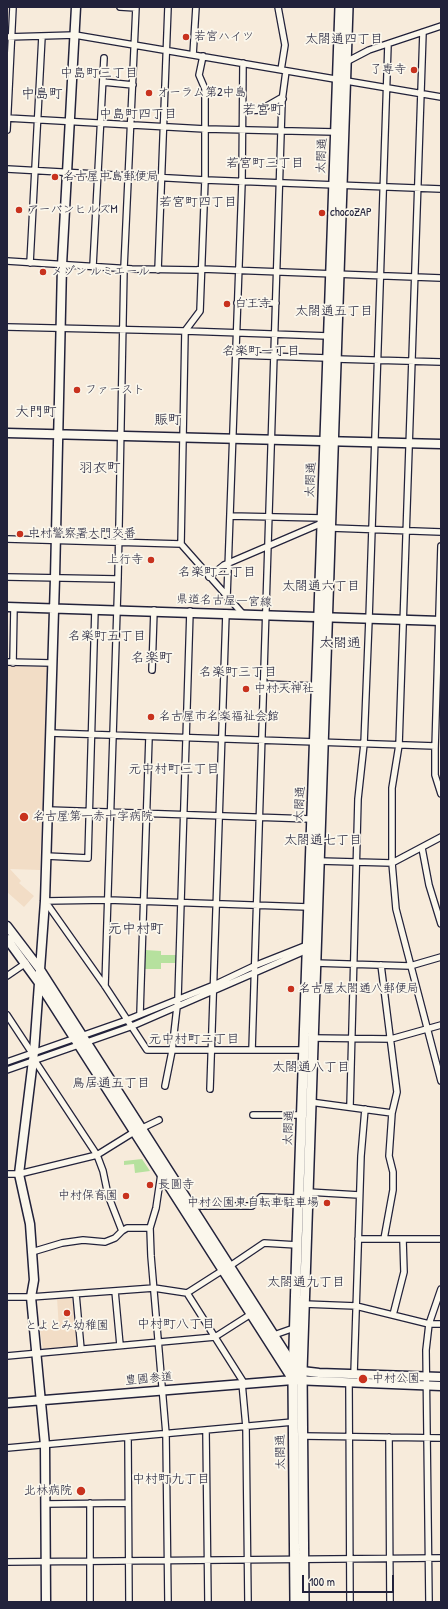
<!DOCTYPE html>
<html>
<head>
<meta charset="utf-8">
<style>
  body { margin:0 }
  #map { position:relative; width:448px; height:1609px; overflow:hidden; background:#f7ebdb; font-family:"Patrick Hand",sans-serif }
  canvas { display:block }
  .frame { position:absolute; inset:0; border:8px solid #22223b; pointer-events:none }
  .scale { position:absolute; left:302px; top:1575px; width:92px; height:18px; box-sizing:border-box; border:2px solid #22223b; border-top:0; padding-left:5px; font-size:12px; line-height:14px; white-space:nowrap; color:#22223b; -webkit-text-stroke:3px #fbf7ec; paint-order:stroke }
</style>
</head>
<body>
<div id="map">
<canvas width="448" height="1609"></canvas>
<div class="frame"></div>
<div class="scale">100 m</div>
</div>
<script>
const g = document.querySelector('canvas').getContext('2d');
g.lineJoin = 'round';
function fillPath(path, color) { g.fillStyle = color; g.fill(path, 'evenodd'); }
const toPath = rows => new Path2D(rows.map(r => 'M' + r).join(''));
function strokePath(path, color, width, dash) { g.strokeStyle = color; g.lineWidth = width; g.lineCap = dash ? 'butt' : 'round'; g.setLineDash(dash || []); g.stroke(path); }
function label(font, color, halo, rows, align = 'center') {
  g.font = font + ' "Patrick Hand","Klee One",sans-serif'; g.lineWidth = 3.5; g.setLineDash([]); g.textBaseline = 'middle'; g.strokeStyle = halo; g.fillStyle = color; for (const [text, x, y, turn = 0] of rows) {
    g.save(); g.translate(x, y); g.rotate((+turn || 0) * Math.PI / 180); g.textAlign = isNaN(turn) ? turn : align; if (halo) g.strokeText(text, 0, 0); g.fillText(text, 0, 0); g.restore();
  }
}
fillPath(toPath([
  [7,666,47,667,40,870,10,869,21,881,19,883,34,896,24,907,7,892],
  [72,1297,78,1344,76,1346,43,1349,40,1330,59,1329,57,1298]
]), '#f2ddc6');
fillPath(toPath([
  [145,950,161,951,161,955,176,955,176,963,161,963,161,969,145,969],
  [142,1159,150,1171,135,1173,134,1164,124,1165,124,1161]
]), '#b6e19e');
const street = toPath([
  [120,7,136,8],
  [278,7,285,45,281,70],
  [423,32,399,745,392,788,392,863,396,909,441,1081],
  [7,37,75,35,441,97],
  [193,55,196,7],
  [346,62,369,50,441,26],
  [103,82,133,85],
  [243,111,260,110,281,98,283,99],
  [7,118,205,129,335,132],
  [7,130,13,7],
  [7,169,205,180,441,189],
  [7,261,132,269,197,270,202,269,441,278],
  [30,263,42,36],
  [93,266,104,58],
  [158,270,168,7],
  [237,303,276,303],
  [7,327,185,331,181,544,242,613],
  [185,331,200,311,205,180,205,89,199,75,203,56],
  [185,331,328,336],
  [236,355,327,358],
  [336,359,441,362],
  [230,516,322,518],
  [331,528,441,532],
  [7,539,181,544],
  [441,546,435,749,435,775,441,794],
  [7,577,117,579],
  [209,577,224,565,322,523],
  [227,597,242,182,243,63],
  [7,662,52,663],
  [13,663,14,607],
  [152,670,154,610],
  [264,684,316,686],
  [50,733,435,746],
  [48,810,311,819],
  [422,848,429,885,441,924],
  [46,856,88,858,95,609],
  [319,861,392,863,441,837],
  [315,963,410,966,441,957],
  [381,965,397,1092,392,1113,389,1156,393,1172,393,1190,384,1239],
  [7,976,26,963],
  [105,986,118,578,124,268,136,7],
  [140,1014,149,737],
  [7,1015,32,1053],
  [312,1038,391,1039,441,1025],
  [252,1050,282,101,286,71],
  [303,1050,147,1050,105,986,45,901,108,900,308,907],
  [35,1061,97,1155,103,1171,108,1195,122,1231,127,1228,150,1228],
  [7,1062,127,1020,214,985,254,966,307,945],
  [7,1070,130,1027,307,950],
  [165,1086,172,1051,178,998,190,611],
  [210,1089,226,613],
  [310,1102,392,1113],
  [350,1106,358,799,364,744,369,619,388,44],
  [253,1115,301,1115],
  [7,1174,19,1174,97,1155,134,1132,159,1120],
  [161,1174,156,1208,150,1228,151,1256,166,1434,168,1602],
  [192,1206,252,1206,261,1197,298,1198,308,1192,359,1195],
  [358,1239,441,1239],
  [32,1252,62,1243,83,1240,105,1242,115,1238,122,1231],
  [230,1266,264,1243,297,1245],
  [115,1291,120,1345],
  [187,1293,244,1383],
  [76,1294,81,1349],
  [7,1297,31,1297,154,1288,187,1293,223,1270],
  [304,1304,356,1306,429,1324,441,1324],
  [393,1315,404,1272,403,1240],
  [274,1335,294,1328],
  [7,1356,215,1337,251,1314],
  [354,1374,361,1156,365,1109],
  [242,1383,246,1427,248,1602],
  [349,1383,350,1602],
  [206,1431,208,1602],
  [303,1436,441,1438],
  [389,1437,390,1602],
  [128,1438,129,1602],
  [7,1448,293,1422],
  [90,1503,90,1602],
  [45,1504,128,1503],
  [7,1562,441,1558],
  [429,1602,426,1350,429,1324,441,1289]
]);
const secondary = toPath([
  [7,433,441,444],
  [7,607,441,621],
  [7,926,39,968,293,1365,302,1371,319,1373,441,1377],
  [7,939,39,983,293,1380],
  [7,1403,293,1380,441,1386],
  [46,1602,45,1445,31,1297,34,1280,30,1224,19,1174,34,1052,45,901,55,578,62,265,76,7]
]);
const primary = toPath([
  [295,1602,293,1380,297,1245,340,7],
  [304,1602,302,1371,348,7]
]);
strokePath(street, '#22223b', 8);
strokePath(secondary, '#22223b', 11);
strokePath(primary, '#22223b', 12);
strokePath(street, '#fbf7ec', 5.5);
strokePath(secondary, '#fbf7ec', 8);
strokePath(primary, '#fbf7ec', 9);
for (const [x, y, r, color] of [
  [186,37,4,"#c8321e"],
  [414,70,4,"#c8321e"],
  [149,93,4,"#c8321e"],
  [55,177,4,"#c8321e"],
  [19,210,4,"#c8321e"],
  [322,213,4,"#c8321e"],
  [43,272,4,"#c8321e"],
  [227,304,4,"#c8321e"],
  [77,390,4,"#c8321e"],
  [20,534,4,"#c8321e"],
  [151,560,4,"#c8321e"],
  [246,689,4,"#c8321e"],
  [151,717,4,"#c8321e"],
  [24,817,5,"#c8321e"],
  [291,989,4,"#c8321e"],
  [150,1185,4,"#c8321e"],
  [126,1196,4,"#c8321e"],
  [327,1203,4,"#c8321e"],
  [67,1313,4,"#c8321e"],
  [363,1379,5,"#c8321e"],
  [81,1491,5,"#c8321e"]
]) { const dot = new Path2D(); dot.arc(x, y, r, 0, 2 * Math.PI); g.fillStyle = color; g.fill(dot); strokePath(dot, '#fbf7ec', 1.5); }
label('12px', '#22223b', '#fbf7ec', [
  ["若宮ハイツ",194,37],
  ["了専寺",406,70,"right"],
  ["オーラム第2中島",157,93],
  ["名古屋中島郵便局",63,177],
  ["アーバンヒルズM",27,210],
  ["chocoZAP",330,213],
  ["メゾン ルミエール",51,272],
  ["白王寺",235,304],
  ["ファースト",85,390],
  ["中村警察署大門交番",28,534],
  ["上行寺",143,560,"right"],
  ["中村天神社",254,689],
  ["名古屋市名楽福祉会館",159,717],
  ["名古屋第一赤十字病院",33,817],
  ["名古屋太閤通八郵便局",299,989],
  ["長圓寺",158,1185],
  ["中村保育園",118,1196,"right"],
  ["中村公園東自転車駐車場",319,1203,"right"],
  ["とよとみ幼稚園",67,1326,"center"],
  ["中村公園",372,1379],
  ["北林病院",72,1491,"right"]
], 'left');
label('12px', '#22223b', '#fbf7ec', [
  ["太閤通",322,156,-88],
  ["太閤通",311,480,-88],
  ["県道名古屋一宮線",224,601,2],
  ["太閤通",300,804,-87],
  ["太閤通",289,1128,-88],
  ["豊國参道",149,1379,-5],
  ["太閤通",281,1452,-91]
]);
label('13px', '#22223b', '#fbf7ec', [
  ["太閤通四丁目",344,40],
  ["中島町三丁目",99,74],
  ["中島町四丁目",138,115],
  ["若宮町三丁目",265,164],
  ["若宮町四丁目",198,203],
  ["太閤通五丁目",334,312],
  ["名楽町一丁目",261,352],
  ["名楽町二丁目",217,573],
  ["太閤通六丁目",321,587],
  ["名楽町五丁目",107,637],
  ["名楽町三丁目",238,673],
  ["元中村町三丁目",174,770],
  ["太閤通七丁目",323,841],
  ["元中村町二丁目",194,1040],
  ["太閤通八丁目",311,1068],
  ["鳥居通五丁目",111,1084],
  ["太閤通九丁目",306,1283],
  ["中村町八丁目",176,1325],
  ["中村町九丁目",171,1480]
]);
label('14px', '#22223b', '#fbf7ec', [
  ["中島町",42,94],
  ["若宮町",263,110],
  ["大門町",36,412],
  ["賑町",168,420],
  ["羽衣町",100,468],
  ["太閤通",340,643],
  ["名楽町",152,658],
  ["元中村町",136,929]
]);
</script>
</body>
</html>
